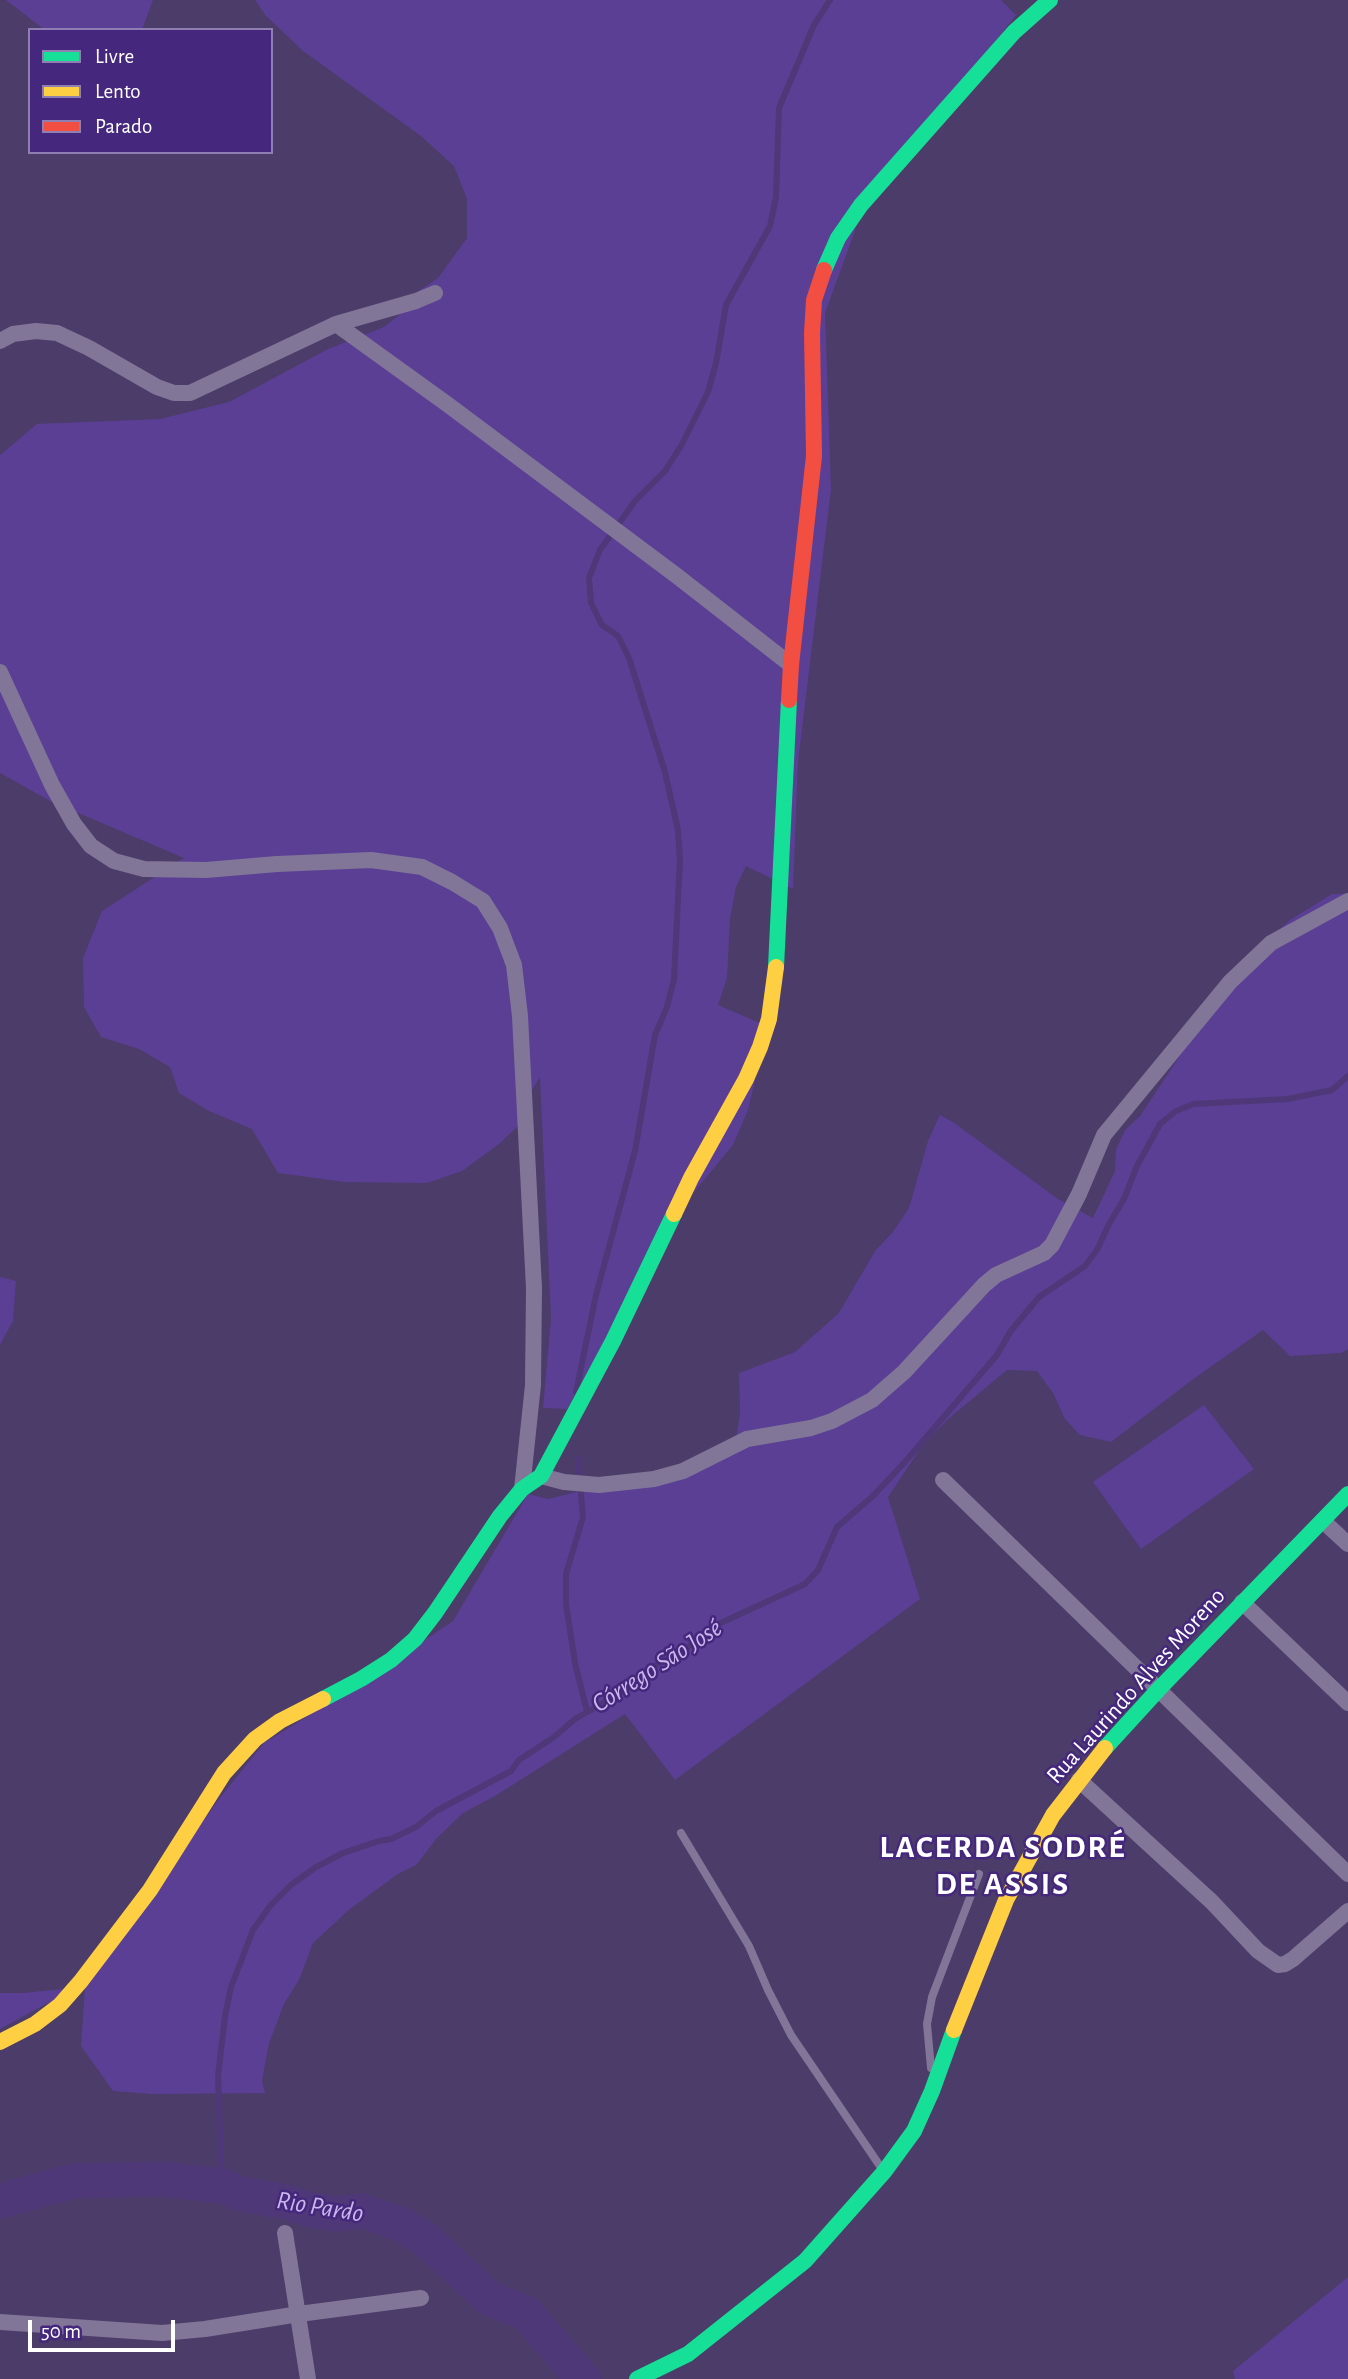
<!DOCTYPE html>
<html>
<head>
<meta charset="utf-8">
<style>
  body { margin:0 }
  #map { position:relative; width:1348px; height:2379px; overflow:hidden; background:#4b3c69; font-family:"Alegreya Sans",sans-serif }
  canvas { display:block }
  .legend { position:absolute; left:28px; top:28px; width:245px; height:126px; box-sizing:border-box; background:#45287d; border:2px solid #8f7eb1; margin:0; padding:9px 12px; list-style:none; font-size:21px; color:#fff }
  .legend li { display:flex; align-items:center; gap:14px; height:35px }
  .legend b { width:35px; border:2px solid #8f7eb1 }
  .scale { position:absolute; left:28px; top:2320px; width:147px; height:32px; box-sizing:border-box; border:4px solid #fff; border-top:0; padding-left:9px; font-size:21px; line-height:24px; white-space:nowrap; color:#fff; -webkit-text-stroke:5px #45287d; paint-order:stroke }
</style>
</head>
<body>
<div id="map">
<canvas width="1348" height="2379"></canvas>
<ul class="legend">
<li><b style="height:9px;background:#16e098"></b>Livre</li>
<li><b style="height:9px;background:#ffcf43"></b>Lento</li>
<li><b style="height:9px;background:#f24e42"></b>Parado</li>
</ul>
<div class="scale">50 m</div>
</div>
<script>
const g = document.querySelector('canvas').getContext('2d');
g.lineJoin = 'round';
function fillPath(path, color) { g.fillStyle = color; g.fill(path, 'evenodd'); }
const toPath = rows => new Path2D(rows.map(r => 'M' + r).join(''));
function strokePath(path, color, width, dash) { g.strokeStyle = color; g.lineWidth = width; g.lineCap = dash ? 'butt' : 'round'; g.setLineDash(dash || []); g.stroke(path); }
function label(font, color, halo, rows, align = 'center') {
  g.font = font + ' "Alegreya Sans",sans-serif'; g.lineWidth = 5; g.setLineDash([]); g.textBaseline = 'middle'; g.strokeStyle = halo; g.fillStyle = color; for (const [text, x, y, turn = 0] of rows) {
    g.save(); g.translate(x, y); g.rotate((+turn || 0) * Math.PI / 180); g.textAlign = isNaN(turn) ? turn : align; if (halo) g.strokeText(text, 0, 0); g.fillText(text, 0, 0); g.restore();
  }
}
fillPath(toPath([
  [6,0,153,0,142,30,45,30],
  [255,0,1001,0,1016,15,861,214,825,313,831,489,798,762,793,889,746,866,736,887,730,919,727,978,718,1005,762,1024,755,1080,748,1110,733,1145,674,1216,567,1409,543,1408,551,1318,540,1077,529,1095,520,1124,499,1144,462,1171,427,1183,345,1182,278,1173,252,1129,209,1111,179,1093,170,1067,139,1049,101,1037,84,1007,83,958,102,911,184,858,50,801,0,773,0,455,37,424,160,419,229,402,328,349,384,327,399,315,411,296,438,278,467,238,467,199,454,166,421,136,303,51,266,16],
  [1332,894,1348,894,1348,1349,1341,1353,1290,1356,1263,1330,1192,1380,1111,1442,1080,1435,1065,1419,1053,1393,1037,1371,1007,1370,947,1420,922,1446,888,1497,920,1599,675,1780,625,1714,495,1796,463,1813,437,1838,416,1865,398,1874,350,1909,313,1943,299,1980,284,2004,269,2043,262,2081,265,2093,153,2094,113,2091,81,2046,85,1988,46,2004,0,2029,0,1993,23,1993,85,1987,219,1799,264,1743,357,1686,453,1621,528,1494,548,1499,708,1459,737,1434,740,1413,739,1373,795,1352,839,1313,875,1251,892,1233,909,1208,928,1141,940,1115,953,1122,1058,1199,1093,1218,1115,1171,1116,1150,1125,1130,1140,1116,1181,1054,1273,935,1290,920],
  [0,1277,16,1281,13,1321,0,1345],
  [1204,1405,1254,1469,1141,1549,1093,1482],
  [1348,2277,1348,2379,1235,2379,1233,2371]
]), '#5b3f95');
strokePath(toPath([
  [576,1392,596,1295,635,1151,655,1035,667,1007,674,979,680,860,678,830,665,772,629,658,618,636,602,625,591,603,589,578,600,550,635,501,665,471,681,446,708,392,716,363,726,305,770,226,776,197,779,108,814,25,830,0],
  [578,1458,583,1517,566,1574,566,1604,575,1663,587,1711],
  [222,2186,218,2076,225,2016,231,1987,253,1930,270,1906,291,1885,316,1867,343,1853,379,1841,391,1839,416,1827,436,1811,511,1771,519,1760,554,1737,575,1719,619,1694,661,1661,675,1659,710,1628,805,1584,818,1570,837,1527,873,1496,904,1463,997,1355,1010,1332,1039,1297,1085,1266,1097,1250,1109,1224,1124,1199,1137,1166,1160,1124,1176,1111,1193,1104,1288,1099,1332,1090,1348,1076]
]), '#4e3877', 6);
strokePath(toPath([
  [0,2201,73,2181,163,2179,222,2186,241,2194,292,2203,306,2209,336,2214,362,2211,398,2223,424,2238,490,2299,526,2313,583,2379]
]), '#4e3877', 35);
strokePath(toPath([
  [681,1833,749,1946,768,1990,791,2035,882,2169],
  [931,2068,927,2024,932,1997,979,1874]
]), '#817698', 8);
strokePath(toPath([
  [336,324,447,404,677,576,791,665],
  [0,341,13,334,36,331,57,333,89,348,157,387,174,393,190,393,336,324,416,301,435,293],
  [0,672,52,785,74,824,91,846,114,861,144,869,206,870,277,864,371,860,422,867,452,882,483,901,500,928,514,965,520,1016,534,1288,533,1385,522,1489],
  [541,1476,564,1482,599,1485,654,1479,683,1471,747,1439,811,1428,832,1421,872,1400,904,1372,984,1285,996,1275,1044,1253,1052,1245,1079,1194,1104,1135,1230,982,1271,943,1348,901],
  [943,1480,1348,1874],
  [1323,1521,1348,1544],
  [1242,1602,1348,1703],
  [1079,1780,1212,1902,1258,1951,1278,1965,1285,1964,1293,1959,1348,1911],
  [285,2233,308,2379],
  [0,2322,162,2333,205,2329,299,2314,421,2298]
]), '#817698', 16);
strokePath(toPath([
  [824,270,838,238,861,205,1014,32,1050,0],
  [776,967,789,700],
  [323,1699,361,1679,391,1660,415,1639,435,1613,500,1516,522,1489,541,1476,613,1341,674,1214],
  [1105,1748,1158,1690,1348,1494],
  [637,2379,688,2354,805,2261,884,2172,914,2131,932,2091,954,2030]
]), '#16e098', 16);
strokePath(toPath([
  [674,1214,691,1178,746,1079,760,1047,769,1019,776,967],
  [954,2030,1006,1900,1053,1815,1105,1748],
  [0,2042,35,2024,60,2005,81,1981,150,1890,224,1773,255,1739,280,1721,323,1699]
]), '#ffcf43', 16);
strokePath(toPath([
  [789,700,791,665,814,456,812,333,814,300,824,270]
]), '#f24e42', 16);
label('24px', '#fff', '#45287d', [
  ["Rua Laurindo Alves Moreno",1136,1686,-48]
]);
label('italic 26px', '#c9b8ec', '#45287d', [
  ["Córrego São José",657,1666,-33],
  ["Rio Pardo",320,2207,9]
]);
g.letterSpacing = '2px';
label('bold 32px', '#fff', '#45287d', [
  ["LACERDA SODRÉ",1003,1847],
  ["DE ASSIS",1003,1884]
]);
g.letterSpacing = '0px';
</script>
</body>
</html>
